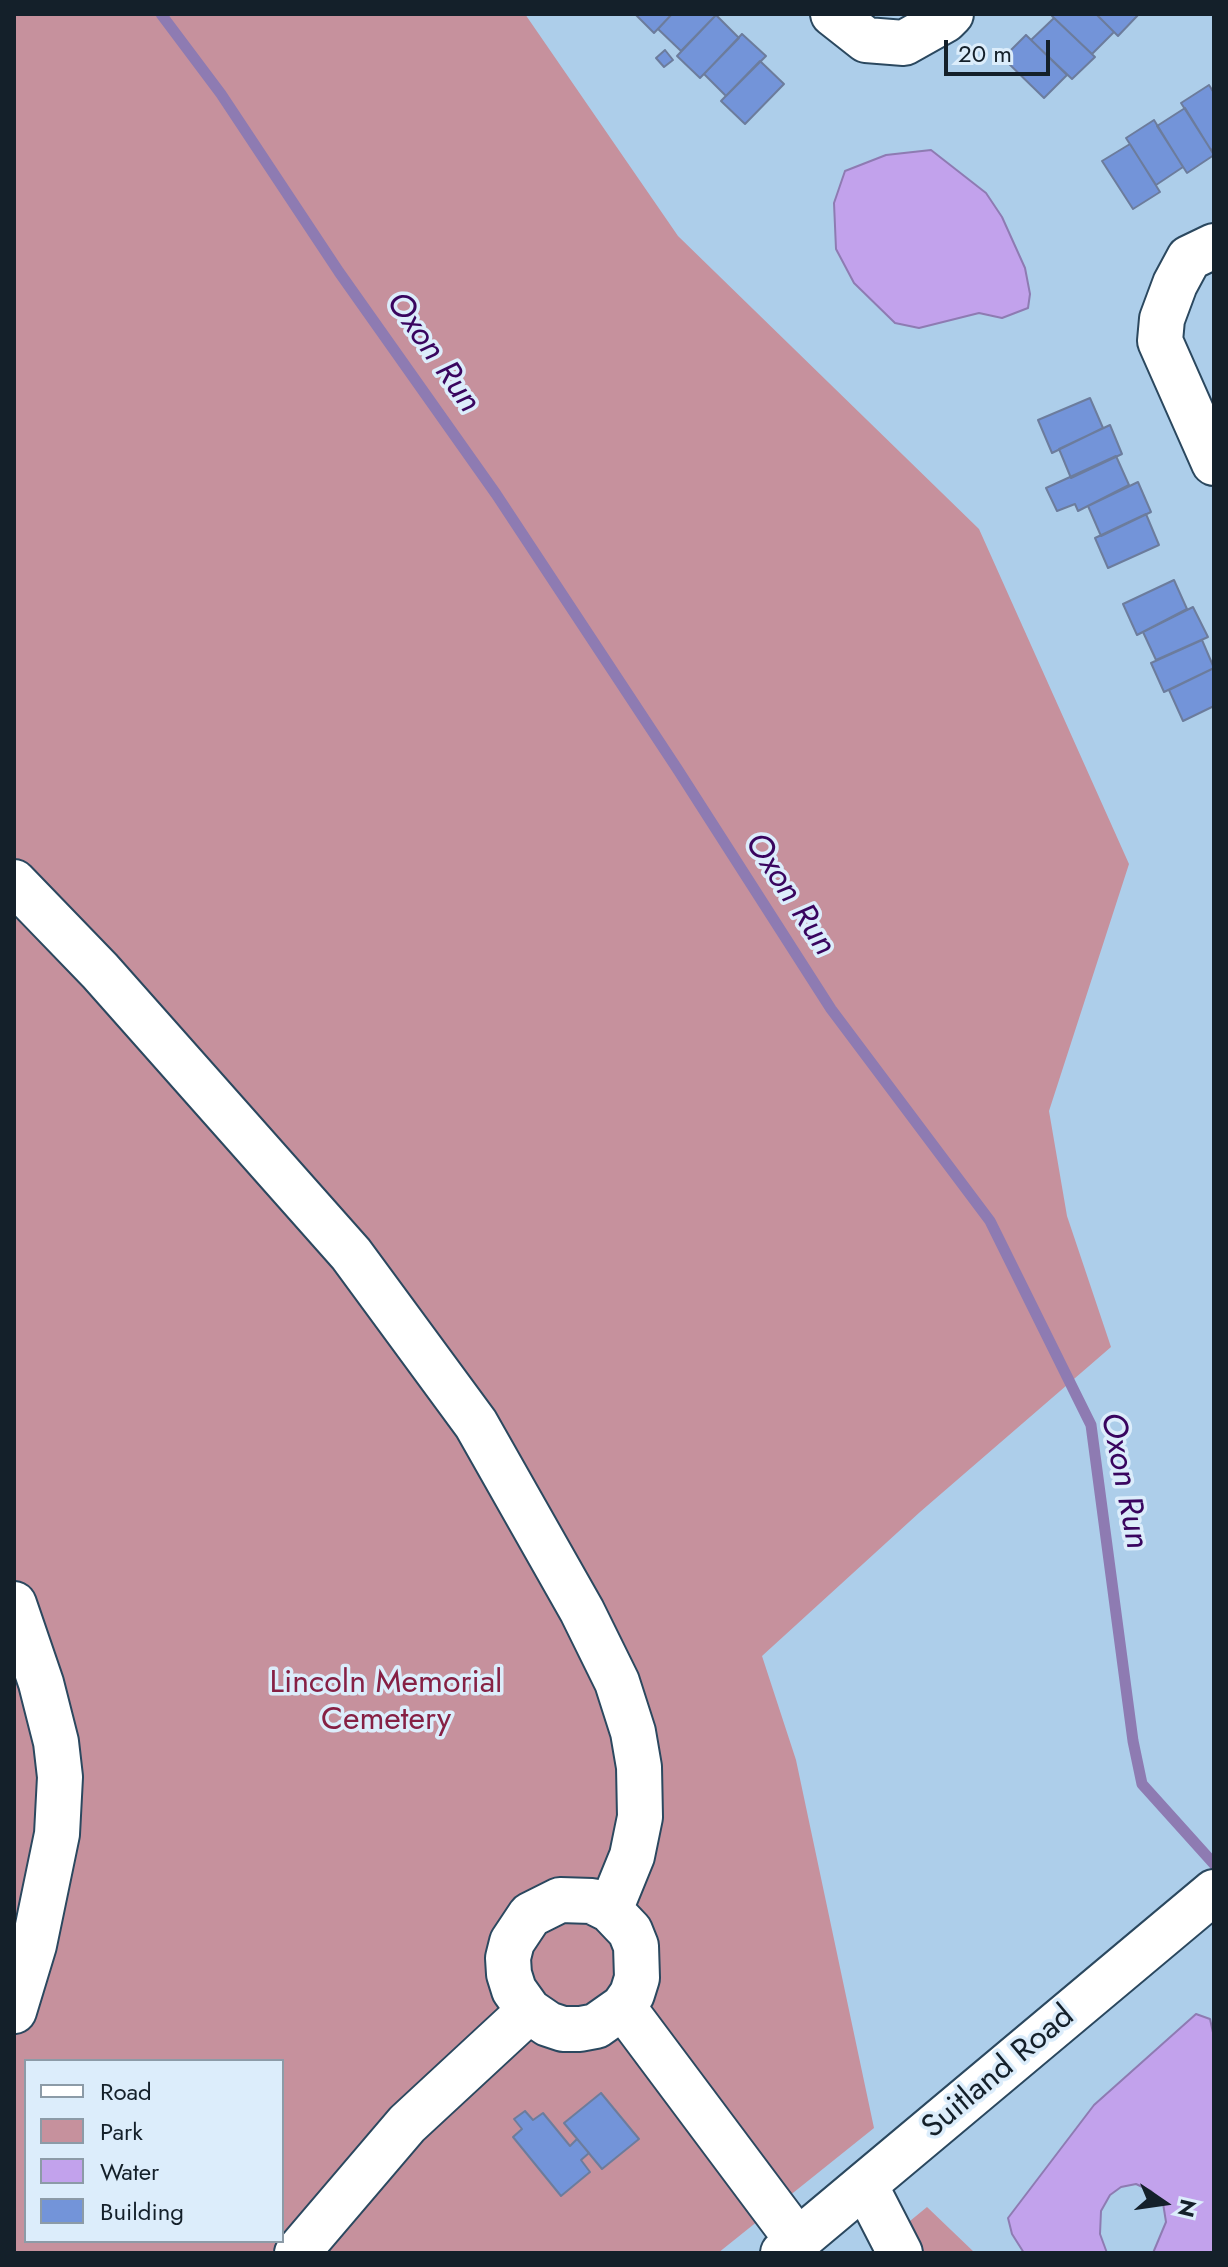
<!DOCTYPE html>
<html>
<head>
<meta charset="utf-8">
<style>
  body { margin:0 }
  #map { position:relative; width:1228px; height:2267px; overflow:hidden; background:#adceea; font-family:Jost,sans-serif }
  canvas { display:block }
  .frame { position:absolute; inset:0; border:16px solid #14202a; pointer-events:none }
  .legend { position:absolute; left:24px; top:2059px; width:260px; height:184px; box-sizing:border-box; background:#dcedfb; border:2px solid #8c9ba7; margin:0; padding:10px 14px; list-style:none; font-size:24px; color:#14202a }
  .legend li { display:flex; align-items:center; gap:16px; height:40px }
  .legend b { width:40px; border:2px solid #8c9ba7 }
  .north { position:absolute; left:1124px; top:2163px; width:80px; height:80px; -webkit-text-stroke:6px #dcedfb; paint-order:stroke; rotate:103deg; font-size:22px; font-weight:700; line-height:32px; text-align:center; color:#14202a }
  .north::after { content:''; display:block; margin:auto; width:28px; height:36px; background:#14202a; clip-path:polygon(50% 0,100% 100%,50% 72%,0 100%) }
  .scale { position:absolute; left:944px; top:40px; width:106px; height:36px; box-sizing:border-box; border:4px solid #14202a; border-top:0; padding-left:10px; font-size:24px; line-height:28px; white-space:nowrap; color:#14202a; -webkit-text-stroke:6px #dcedfb; paint-order:stroke }
</style>
</head>
<body>
<div id="map">
<canvas width="1228" height="2267"></canvas>
<div class="frame"></div>
<ul class="legend">
<li><b style="height:10px;background:#fff"></b>Road</li>
<li><b style="height:22px;background:#c6919d"></b>Park</li>
<li><b style="height:22px;background:#c2a2ec"></b>Water</li>
<li><b style="height:22px;background:#7394d9"></b>Building</li>
</ul>
<div class="north">N</div>
<div class="scale">20 m</div>
</div>
<script>
const g = document.querySelector('canvas').getContext('2d');
g.lineJoin = 'round';
function fillPath(path, color) { g.fillStyle = color; g.fill(path, 'evenodd'); }
const toPath = rows => new Path2D(rows.map(r => 'M' + r).join(''));
function strokePath(path, color, width, dash) { g.strokeStyle = color; g.lineWidth = width; g.lineCap = dash ? 'butt' : 'round'; g.setLineDash(dash || []); g.stroke(path); }
function label(font, color, halo, rows, align = 'center') {
  g.font = font + ' Jost,sans-serif'; g.lineWidth = 7; g.setLineDash([]); g.textBaseline = 'middle'; g.strokeStyle = halo; g.fillStyle = color; for (const [text, x, y, turn = 0] of rows) {
    g.save(); g.translate(x, y); g.rotate((+turn || 0) * Math.PI / 180); g.textAlign = isNaN(turn) ? turn : align; if (halo) g.strokeText(text, 0, 0); g.fillText(text, 0, 0); g.restore();
  }
}
fillPath(toPath([
  [14,14,525,14,678,236,979,529,1129,864,1049,1111,1067,1216,1111,1347,920,1512,762,1656,796,1760,874,2128,718,2253,14,2253],
  [26,2061,282,2061,282,2241,26,2241],
  [927,2207,975,2253,871,2253]
]), '#c6919d');
const water = toPath([
  [931,150,986,193,1002,217,1025,268,1030,294,1028,308,1002,318,979,313,919,328,895,323,854,283,836,249,834,203,845,171,886,155,931,150],
  [1196,2014,1210,2019,1214,2037,1214,2253,1153,2253,1166,2222,1163,2203,1151,2191,1136,2184,1121,2187,1110,2195,1101,2211,1100,2234,1107,2253,1024,2253,1012,2234,1008,2218,1094,2105,1196,2014]
]);
fillPath(water, '#c2a2ec');
strokePath(water, '#8e7bb2', 2);
strokePath(toPath([
  [161,14,221,94,339,272,496,494,678,770,831,1009,990,1221,1091,1425,1133,1741,1142,1784,1214,1864]
]), '#8e7bb2', 11);
const building = toPath([
  [635,14,672,14,654,33,635,14],
  [672,14,717,14,681,51,658,29,672,14],
  [1054,14,1096,14,1114,32,1092,54,1052,16,1054,14],
  [1096,14,1139,14,1118,36,1096,14],
  [716,15,739,38,700,78,677,56,716,15],
  [1054,18,1095,57,1072,79,1031,40,1054,18],
  [742,34,766,56,726,96,704,74,742,34],
  [1026,35,1067,75,1044,98,1003,58,1026,35],
  [665,50,673,60,664,67,656,58,665,50],
  [760,61,784,84,745,124,721,101,760,61],
  [1209,85,1214,93,1214,148,1211,150,1181,103,1209,85],
  [1185,108,1214,155,1187,173,1157,126,1185,108],
  [1154,120,1183,167,1156,185,1126,138,1154,120],
  [1130,144,1160,192,1133,209,1102,161,1130,144],
  [1090,398,1103,428,1052,453,1038,420,1090,398],
  [1110,425,1122,454,1071,478,1059,449,1110,425],
  [1116,456,1129,485,1078,511,1075,504,1057,511,1046,488,1116,456],
  [1138,482,1151,512,1101,536,1088,506,1138,482],
  [1146,514,1159,545,1108,568,1095,538,1146,514],
  [1174,580,1187,609,1137,635,1123,604,1174,580],
  [1193,607,1208,637,1156,660,1143,632,1193,607],
  [1202,640,1214,668,1164,692,1151,663,1202,640],
  [1214,668,1214,706,1183,721,1169,690,1214,668],
  [601,2093,639,2139,602,2169,564,2123,601,2093],
  [525,2111,533,2120,543,2113,570,2146,577,2139,589,2153,581,2160,590,2172,561,2196,513,2137,522,2129,514,2119,525,2111]
]);
fillPath(building, '#7394d9');
strokePath(building, '#6c7c9c', 2);
const minor = toPath([
  [833,14,866,40,904,43,945,20,951,14],
  [1214,246,1189,258,1175,284,1162,319,1160,341,1214,463],
  [14,882,100,971,351,1254,476,1424,582,1611,617,1682,633,1732,639,1767,640,1817,632,1856,610,1910],
  [14,1604,41,1683,56,1742,60,1777,57,1834,34,1945,14,2011],
  [623,2007,596,2026,580,2029,563,2029,548,2024,529,2011,514,1990,509,1974,508,1958,512,1942,530,1915,560,1900,592,1901,610,1910,630,1931,636,1946,637,1978,632,1994,623,2007,798,2241],
  [865,2185,900,2253],
  [297,2253,407,2124,529,2011]
]);
const major = toPath([
  [783,2253,1214,1892]
]);
strokePath(minor, '#2b485f', 48);
strokePath(major, '#2b485f', 48);
strokePath(minor, '#fff', 44);
strokePath(major, '#fff', 44);
label('32px', '#862044', '#dcedfb', [
  ["Lincoln Memorial",386,1684],
  ["Cemetery",386,1721]
]);
label('32px', '#14202a', '#dcedfb', [
  ["Suitland Road",999,2073,-40]
]);
label('italic 34px', '#39055f', '#dcedfb', [
  ["Oxon Run",432,353,55],
  ["Oxon Run",789,895,57],
  ["Oxon Run",1123,1481,79]
]);
</script>
</body>
</html>
